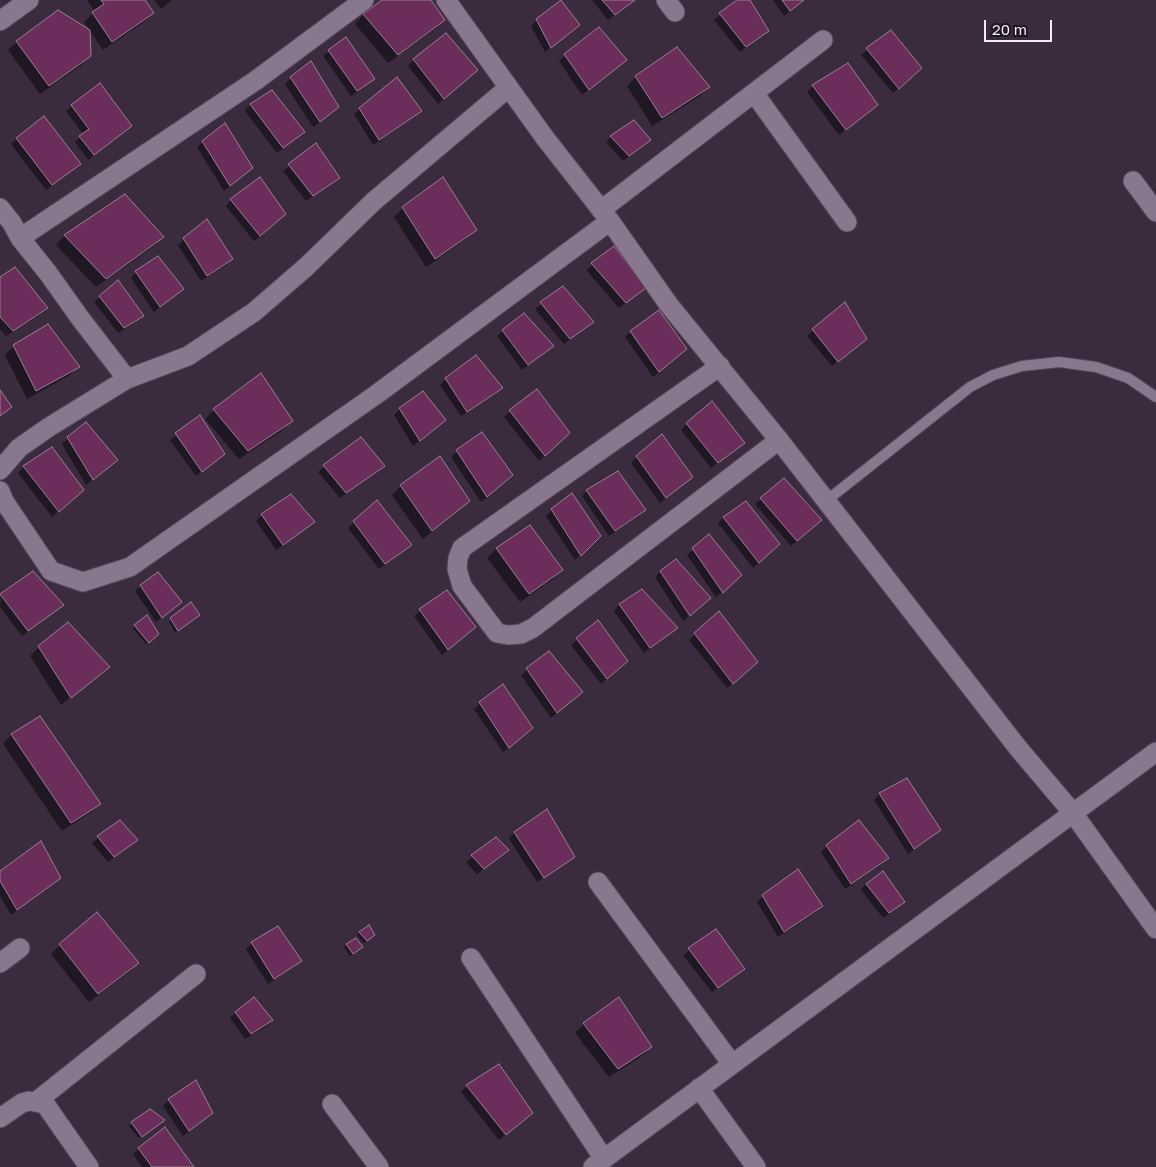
<!DOCTYPE html>
<html>
<head>
<meta charset="utf-8">
<style>
  body { margin:0 }
  #map { position:relative; width:1156px; height:1167px; overflow:hidden; background:#3a2b3e; font-family:"Golos Text",sans-serif }
  canvas { display:block }
  .scale { position:absolute; left:984px; top:20px; width:68px; height:22px; box-sizing:border-box; border:2px solid #f5ebf8; border-top:0; padding-left:6px; font-size:15px; line-height:18px; white-space:nowrap; color:#f5ebf8; -webkit-text-stroke:4px #1d171f; paint-order:stroke }
</style>
</head>
<body>
<div id="map">
<canvas width="1156" height="1167"></canvas>
<div class="scale">20 m</div>
</div>
<script>
const g = document.querySelector('canvas').getContext('2d');
g.lineJoin = 'round';
function fillPath(path, color) { g.fillStyle = color; g.fill(path, 'evenodd'); }
const toPath = rows => new Path2D(rows.map(r => 'M' + r).join(''));
function strokePath(path, color, width, dash) { g.strokeStyle = color; g.lineWidth = width; g.lineCap = dash ? 'butt' : 'round'; g.setLineDash(dash || []); g.stroke(path); }
fillPath(toPath([
  [87,0,144,0,153,13,144,22,103,50,84,22,95,12],
  [154,0,172,0,161,9],
  [384,0,430,0,444,20,435,29,388,63,355,24,363,15],
  [592,0,635,0,608,20],
  [739,0,748,0,768,31,740,52,714,20],
  [773,0,803,0,784,16],
  [537,20,579,25,545,52,531,26],
  [599,29,625,60,582,95,559,61],
  [891,32,920,68,893,93,861,55],
  [345,39,374,79,351,96,323,56],
  [17,42,90,56,81,65,40,94,8,50],
  [414,60,471,75,438,104,408,66],
  [636,77,709,87,700,96,652,126,627,86],
  [291,78,332,113,313,127,285,84],
  [813,86,870,111,839,135,807,92],
  [272,92,297,137,277,153,245,111,250,105],
  [72,106,130,126,88,160,75,142,83,134,66,111],
  [360,109,420,111,415,116,373,145,354,114],
  [611,137,650,140,623,161,606,142],
  [17,138,73,169,46,190,11,144],
  [203,142,252,168,224,191,197,147],
  [315,145,338,178,306,201,283,171],
  [125,196,163,237,154,246,96,287,56,245,64,236],
  [231,200,279,220,254,241,226,206],
  [403,208,475,230,466,239,426,267,394,217],
  [207,221,232,259,226,265,201,281,178,245],
  [614,248,644,288,619,308,586,270],
  [136,272,183,289,154,312,131,278],
  [0,279,47,308,41,314,6,336,0,329],
  [563,288,592,322,564,344,535,309],
  [100,297,143,316,137,321,118,333,94,302],
  [845,304,866,339,832,366,807,336],
  [503,331,552,346,522,370,497,336],
  [631,332,680,355,653,377,625,337],
  [14,346,78,366,70,375,27,399,5,355],
  [446,379,501,388,495,394,461,416,440,385],
  [400,409,438,425,413,446,394,415],
  [214,410,291,421,283,430,239,459,205,419],
  [510,411,563,439,539,461,504,417],
  [200,416,217,460,196,476,170,440],
  [86,424,110,465,86,485,62,444],
  [687,424,737,448,711,468,681,430],
  [361,439,384,466,340,498,318,472],
  [52,449,77,496,52,517,18,473,23,467],
  [457,451,505,481,481,502,451,457],
  [637,457,685,482,660,503,631,463],
  [401,486,469,501,423,539,392,495],
  [587,491,645,510,639,516,609,536,582,496],
  [761,499,815,526,791,546,755,504],
  [552,510,600,536,575,560,546,516],
  [262,515,308,527,276,550,256,521],
  [724,517,773,549,753,568,718,523],
  [354,522,411,545,379,569,348,528],
  [530,526,562,570,553,579,520,602,487,558,496,549],
  [709,536,735,581,716,597,687,555],
  [660,572,703,604,683,621,655,577],
  [141,586,174,607,156,622,135,591],
  [642,591,670,633,644,653,614,611,619,605],
  [447,592,475,627,442,655,414,616],
  [1,595,62,605,22,636,0,607],
  [196,617,175,633,169,621,171,619],
  [598,621,620,666,601,684,571,645],
  [135,626,155,637,146,644,133,628],
  [695,634,750,667,727,688,689,640],
  [39,647,108,667,61,705,30,656],
  [549,653,575,698,551,718,521,675],
  [503,685,526,733,503,752,474,709],
  [39,718,100,804,91,812,62,831,3,744,11,735],
  [880,794,939,830,908,854,874,800],
  [547,811,573,857,567,862,537,882,509,839,514,833],
  [120,822,136,840,108,862,92,843],
  [496,838,507,850,477,874,466,862],
  [827,846,888,858,882,864,845,889,821,852],
  [0,872,60,878,11,915,0,896],
  [866,884,904,902,883,918,861,890],
  [763,896,821,906,816,912,778,937,757,902],
  [368,927,371,937,364,943,357,935],
  [277,928,300,961,295,966,268,984,246,949,252,943],
  [715,931,743,969,712,992,683,955],
  [355,939,359,949,350,956,344,947],
  [60,945,138,963,129,972,89,1002,51,954],
  [236,1012,272,1020,266,1026,245,1039,230,1018],
  [584,1024,651,1047,642,1056,609,1077,575,1033],
  [467,1086,525,1119,499,1140,461,1092],
  [169,1100,212,1113,183,1136,163,1106],
  [150,1110,161,1122,139,1138,129,1126],
  [165,1129,193,1167,142,1167,133,1154]
]), '#0007');
const building = toPath([
  [101,0,145,0,154,13,112,42,92,12,104,4,101,0],
  [382,0,431,0,445,20,398,55,363,14,382,0],
  [561,0,580,25,551,48,536,19,561,0],
  [602,0,635,0,615,15,602,0],
  [737,0,750,0,769,31,746,47,719,13,737,0],
  [782,0,804,0,790,11,782,0],
  [58,10,90,30,91,56,49,86,16,41,58,10],
  [599,27,627,60,589,90,564,54,599,27],
  [891,30,922,68,899,89,866,48,891,30],
  [446,33,478,70,444,99,413,59,446,33],
  [346,37,375,79,357,91,328,50,346,37],
  [677,47,710,87,662,118,635,76,677,47],
  [311,61,339,107,320,122,290,77,311,61],
  [848,63,878,105,846,130,812,85,848,63],
  [397,77,422,111,379,140,359,108,397,77],
  [100,83,132,126,94,155,79,136,89,129,71,105,100,83],
  [272,90,305,132,283,148,250,104,272,90],
  [44,116,81,164,52,185,16,138,44,116],
  [634,120,651,140,629,156,610,136,634,120],
  [225,123,253,168,230,186,202,141,225,123],
  [316,143,340,178,313,196,288,164,316,143],
  [260,177,286,214,260,236,230,199,260,177],
  [443,177,477,230,435,259,402,207,443,177],
  [125,194,164,237,106,279,64,235,125,194],
  [207,219,233,259,207,276,183,238,207,219],
  [614,246,646,288,626,303,591,263,614,246],
  [158,256,184,289,160,307,135,271,158,256],
  [15,267,48,308,13,331,0,317,0,277,15,267],
  [118,280,144,316,124,328,99,296,118,280],
  [563,286,594,322,570,339,540,302,563,286],
  [845,302,867,339,838,362,812,329,845,302],
  [659,310,687,349,659,372,630,331,659,310],
  [524,313,554,346,528,365,502,330,524,313],
  [48,324,80,367,36,391,13,345,48,324],
  [476,355,503,388,467,412,445,378,476,355],
  [261,373,293,421,248,451,213,409,261,373],
  [537,389,570,433,545,456,509,410,537,389],
  [0,390,12,407,0,416,0,390],
  [423,391,446,420,420,441,399,408,423,391],
  [712,401,745,443,718,463,686,423,712,401],
  [200,415,225,454,202,472,175,433,200,415],
  [86,422,118,460,93,480,67,437,86,422],
  [482,432,513,475,487,497,456,450,482,432],
  [662,434,693,477,666,498,636,456,662,434],
  [361,437,385,466,346,493,323,465,361,437],
  [52,447,84,490,59,512,23,466,52,447],
  [440,456,470,501,432,531,400,485,440,456],
  [618,471,646,510,615,531,586,490,618,471],
  [784,478,822,520,797,541,760,498,784,478],
  [572,493,601,536,581,556,551,509,572,493],
  [291,494,315,522,283,545,261,514,291,494],
  [377,500,412,545,385,564,353,521,377,500],
  [746,501,780,544,759,563,723,517,746,501],
  [530,525,563,570,529,594,496,548,530,525],
  [709,534,742,575,723,593,692,548,709,534],
  [676,559,711,598,690,616,660,571,676,559],
  [33,571,64,605,28,631,0,594,33,571],
  [158,572,182,602,162,618,140,585,158,572],
  [642,589,678,628,650,648,619,604,642,589],
  [447,590,476,627,448,650,419,609,447,590],
  [191,602,200,615,178,631,170,618,191,602],
  [719,611,758,662,733,684,694,633,719,611],
  [147,615,159,634,149,643,134,625,147,615],
  [598,620,628,661,607,679,576,638,598,620],
  [68,622,110,667,71,698,38,646,68,622],
  [549,651,583,692,557,713,526,668,549,651],
  [503,684,533,728,509,748,479,702,503,684],
  [40,716,101,804,71,823,11,734,40,716],
  [907,778,941,830,914,849,879,793,907,778],
  [547,809,575,857,544,878,514,832,547,809],
  [120,820,138,840,114,857,97,836,120,820],
  [859,820,889,858,851,884,826,845,859,820],
  [496,837,509,850,484,869,471,855,496,837],
  [41,841,61,878,17,910,0,881,0,871,41,841],
  [798,869,823,906,784,932,762,895,798,869],
  [883,871,905,902,889,913,866,884,883,871],
  [97,912,139,963,98,994,59,944,97,912],
  [369,925,375,935,367,941,359,932,369,925],
  [278,926,302,961,274,979,251,942,278,926],
  [716,929,745,969,718,988,688,948,716,929],
  [356,938,363,947,353,954,346,944,356,938],
  [254,997,273,1020,251,1034,235,1012,254,997],
  [619,997,652,1047,618,1069,583,1023,619,997],
  [499,1064,533,1113,506,1135,466,1085,499,1064],
  [196,1080,213,1113,189,1131,168,1099,196,1080],
  [150,1109,165,1120,142,1137,131,1122,150,1109],
  [165,1127,194,1167,152,1167,138,1148,165,1127]
]);
fillPath(building, '#6b2e5a');
strokePath(building, '#998090', 1);
const service = toPath([
  [826,501,970,387,993,375,1022,366,1059,362,1096,367,1128,378,1156,397]
]);
const minor = toPath([
  [446,0,545,138,610,221,669,305,779,440,1018,748,1073,813,1156,929],
  [666,0,675,12],
  [0,21,29,0],
  [754,93,847,222],
  [1133,181,1156,212],
  [0,208,12,223,20,238,255,81,364,0],
  [601,210,823,40],
  [20,238,48,273,80,318,127,379],
  [720,366,462,548,458,558,457,569,462,586,497,633,508,635,521,634,533,628,779,440],
  [0,470,19,448,49,427,127,379,188,356,254,312,306,267,374,201,508,88],
  [0,491,4,501,51,571,83,582,130,567,377,394,610,221],
  [598,882,732,1064],
  [471,958,604,1159],
  [0,963,20,948],
  [699,1088,756,1167],
  [37,1101,196,974],
  [332,1104,379,1167],
  [0,1118,22,1103,29,1101,45,1104,89,1167],
  [593,1167,1156,752]
]);
strokePath(service, '#544758', 12);
strokePath(minor, '#544758', 21);
strokePath(service, '#88778d', 10);
strokePath(minor, '#88778d', 19);
</script>
</body>
</html>
